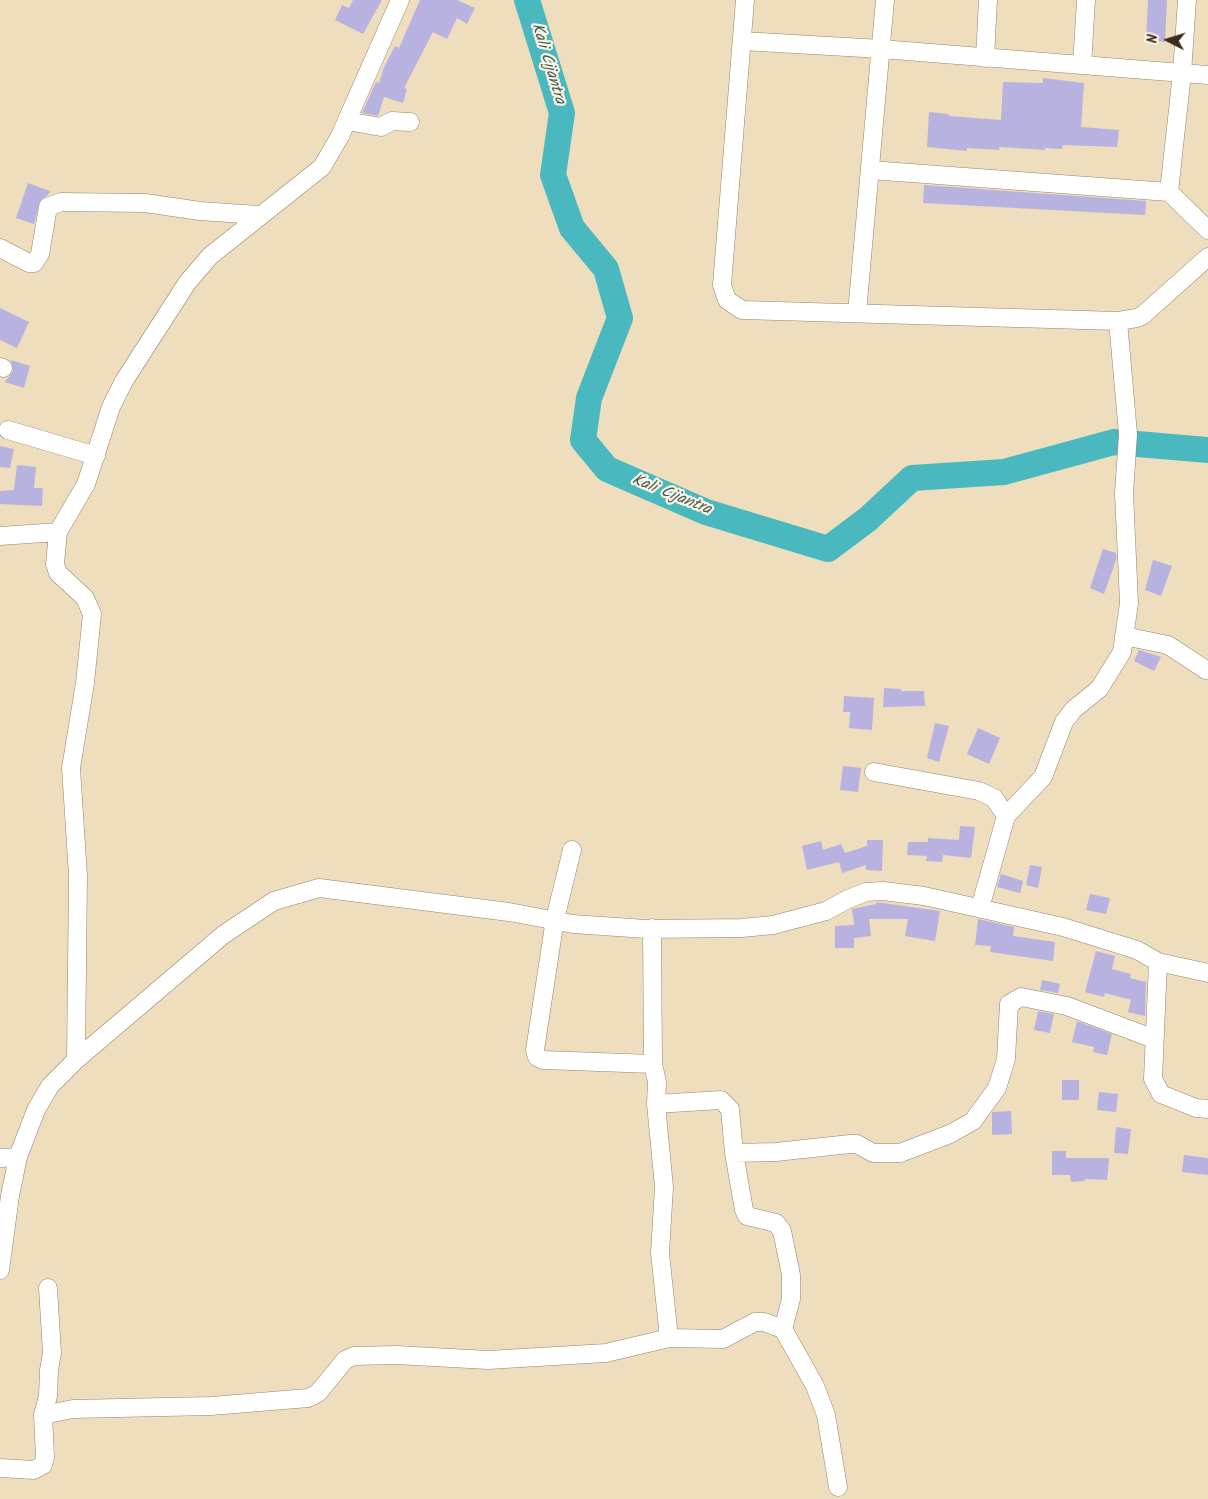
<!DOCTYPE html>
<html>
<head>
<meta charset="utf-8">
<style>
  body { margin:0 }
  #map { position:relative; width:1208px; height:1499px; overflow:hidden; background:#eedebd; font-family:Kalam,sans-serif }
  canvas { display:block }
  .north { position:absolute; left:1143px; top:15px; width:50px; height:50px; -webkit-text-stroke:4px #fcf5e5; paint-order:stroke; rotate:275deg; font-size:14px; font-weight:700; line-height:20px; text-align:center; color:#3b2a1e }
  .north::after { content:''; display:block; margin:auto; width:18px; height:22px; background:#3b2a1e; clip-path:polygon(50% 0,100% 100%,50% 72%,0 100%) }
</style>
</head>
<body>
<div id="map">
<canvas width="1208" height="1499"></canvas>
<div class="north">N</div>
</div>
<script>
const g = document.querySelector('canvas').getContext('2d');
g.lineJoin = 'round';
const toPath = rows => new Path2D(rows.map(r => 'M' + r).join(''));
function strokePath(path, color, width, dash) { g.strokeStyle = color; g.lineWidth = width; g.lineCap = dash ? 'butt' : 'round'; g.setLineDash(dash || []); g.stroke(path); }
function fillPath(path, color) { g.fillStyle = color; g.fill(path, 'evenodd'); }
function label(font, color, halo, rows, align = 'center') {
  g.font = font + ' Kalam,sans-serif'; g.lineWidth = 4.5; g.setLineDash([]); g.textBaseline = 'middle'; g.strokeStyle = halo; g.fillStyle = color; for (const [text, x, y, turn = 0] of rows) {
    g.save(); g.translate(x, y); g.rotate((+turn || 0) * Math.PI / 180); g.textAlign = isNaN(turn) ? turn : align; if (halo) g.strokeText(text, 0, 0); g.fillText(text, 0, 0); g.restore();
  }
}
strokePath(toPath([
  [527,0,562,113,553,175,572,228,606,269,620,318,589,398,583,440,607,469,706,512,828,549,868,519,912,478,1004,472,1114,442,1208,450]
]), '#4ab9bf', 26);
fillPath(toPath([
  [353,0,382,0,363,34,335,20,342,5,349,8],
  [420,0,457,0,475,8,467,24,457,18,447,39,433,32,404,88,407,89,403,103,384,97,378,116,362,113,376,82,379,83,384,67,395,46,399,48],
  [1148,0,1167,0,1165,42,1146,40],
  [1043,78,1084,83,1081,127,1119,130,1117,147,1063,145,1062,149,1045,148,1045,150,999,147,999,150,967,148,967,151,927,147,929,112,949,114,949,116,1001,120,1003,82,1043,83],
  [28,183,50,191,48,195,40,201,34,224,16,218],
  [924,185,1146,201,1145,215,923,203],
  [0,308,29,322,17,348,0,340],
  [11,360,30,366,24,388,5,382,13,371],
  [0,446,14,449,10,468,0,467],
  [17,465,36,467,34,488,43,488,42,506,0,504,0,491,14,490],
  [1103,549,1116,553,1116,560,1104,594,1090,588],
  [1153,560,1172,566,1161,596,1145,590],
  [1139,650,1161,657,1154,671,1134,661],
  [884,688,901,689,901,691,924,691,925,706,883,707],
  [844,696,874,698,872,730,849,728,850,712,843,712],
  [935,723,949,726,939,762,927,758],
  [978,728,1000,738,989,764,967,754],
  [843,766,861,768,858,792,840,790],
  [960,826,975,827,971,858,943,855,942,862,926,861,927,856,907,855,908,842,928,842,928,838,959,840],
  [867,840,883,840,882,871,866,870,866,865,842,873,839,862,807,870,802,846,821,841,823,850,841,844,845,853,867,846],
  [1030,865,1042,867,1038,888,1026,885],
  [1001,874,1023,881,1020,893,997,887],
  [1090,894,1110,898,1106,914,1086,910],
  [876,902,940,911,935,941,905,936,908,919,869,919,871,936,854,938,854,948,835,948,835,926,854,925,852,909,876,904],
  [978,919,1014,927,1013,936,1055,942,1053,961,990,952,991,946,975,945],
  [1096,951,1115,956,1112,969,1131,974,1130,978,1146,982,1145,1016,1128,1012,1131,1000,1105,993,1104,997,1085,992],
  [1042,980,1060,984,1058,993,1040,990],
  [1038,1011,1054,1014,1050,1033,1034,1030],
  [1077,1021,1112,1034,1107,1055,1093,1052,1094,1047,1072,1042],
  [1062,1080,1079,1080,1079,1100,1062,1100],
  [1099,1092,1118,1094,1116,1112,1097,1110],
  [1011,1111,1012,1134,992,1135,992,1112],
  [1116,1127,1131,1129,1128,1154,1114,1153],
  [1052,1151,1066,1151,1066,1158,1109,1158,1107,1180,1085,1179,1085,1181,1071,1182,1070,1175,1052,1175],
  [1184,1155,1208,1158,1208,1175,1182,1172]
]), '#b8b2e0');
const street = toPath([
  [745,0,722,285,727,300,742,310,1118,321,1137,318,1143,315,1208,257],
  [742,41,881,49,1208,75],
  [985,58,988,0],
  [1082,65,1086,0],
  [347,121,381,127,392,121,410,122],
  [870,170,1169,192,1208,230],
  [1169,192,1182,73,1187,0],
  [0,248,29,263,34,263,40,254,48,207,61,202,145,203,200,211,258,215],
  [857,313,885,0],
  [0,367,3,368],
  [8,430,96,456],
  [58,532,55,564,58,573,85,598,92,614,85,683,71,768,78,876,76,1060],
  [0,536,58,532,86,484,111,407,124,381,187,283,210,256,322,167,340,136,400,0],
  [1124,636,1168,645,1206,670],
  [874,772,979,791,994,798,1006,816],
  [572,850,555,919,535,1050,537,1057,543,1060,653,1064,657,1082,656,1104,664,1187,660,1253,669,1338],
  [980,908,1006,816,1043,777,1064,722,1074,709,1099,689,1122,652,1129,603,1124,493,1128,434,1118,321],
  [652,928,653,1064],
  [1158,962,1208,973],
  [656,1104,721,1100,730,1109,734,1153,744,1210,747,1216,776,1223,782,1231,791,1275,791,1299,783,1329,815,1386,826,1415,838,1487],
  [734,1153,776,1152,850,1144,857,1144,873,1153,900,1153,950,1134,973,1121,997,1088,1006,1059,1009,1004,1021,997,1067,1006,1154,1039],
  [0,1158,18,1157],
  [0,1270,10,1196,18,1157,36,1110,50,1086,76,1060,223,935,274,901,319,888,509,912,573,924,646,929,742,928,773,925,826,911,848,899,866,892,883,891,924,896,1063,927,1137,950,1158,962,1153,1079,1161,1094,1196,1108,1208,1109],
  [43,1415,48,1396,49,1370,52,1353,48,1288],
  [0,1468,34,1470,43,1465,45,1457,43,1415,73,1409,211,1406,308,1398,318,1393,345,1360,354,1356,396,1355,488,1360,606,1353,669,1338,723,1339,755,1322,764,1322,783,1329]
]);
strokePath(street, '#94846e', 19);
strokePath(street, '#fff', 18);
label('italic 16px', '#405c56', '#fcf5e5', [
  ["Kali Cijantra",547,64,73],
  ["Kali Cijantra",671,496,22]
]);
</script>
</body>
</html>
